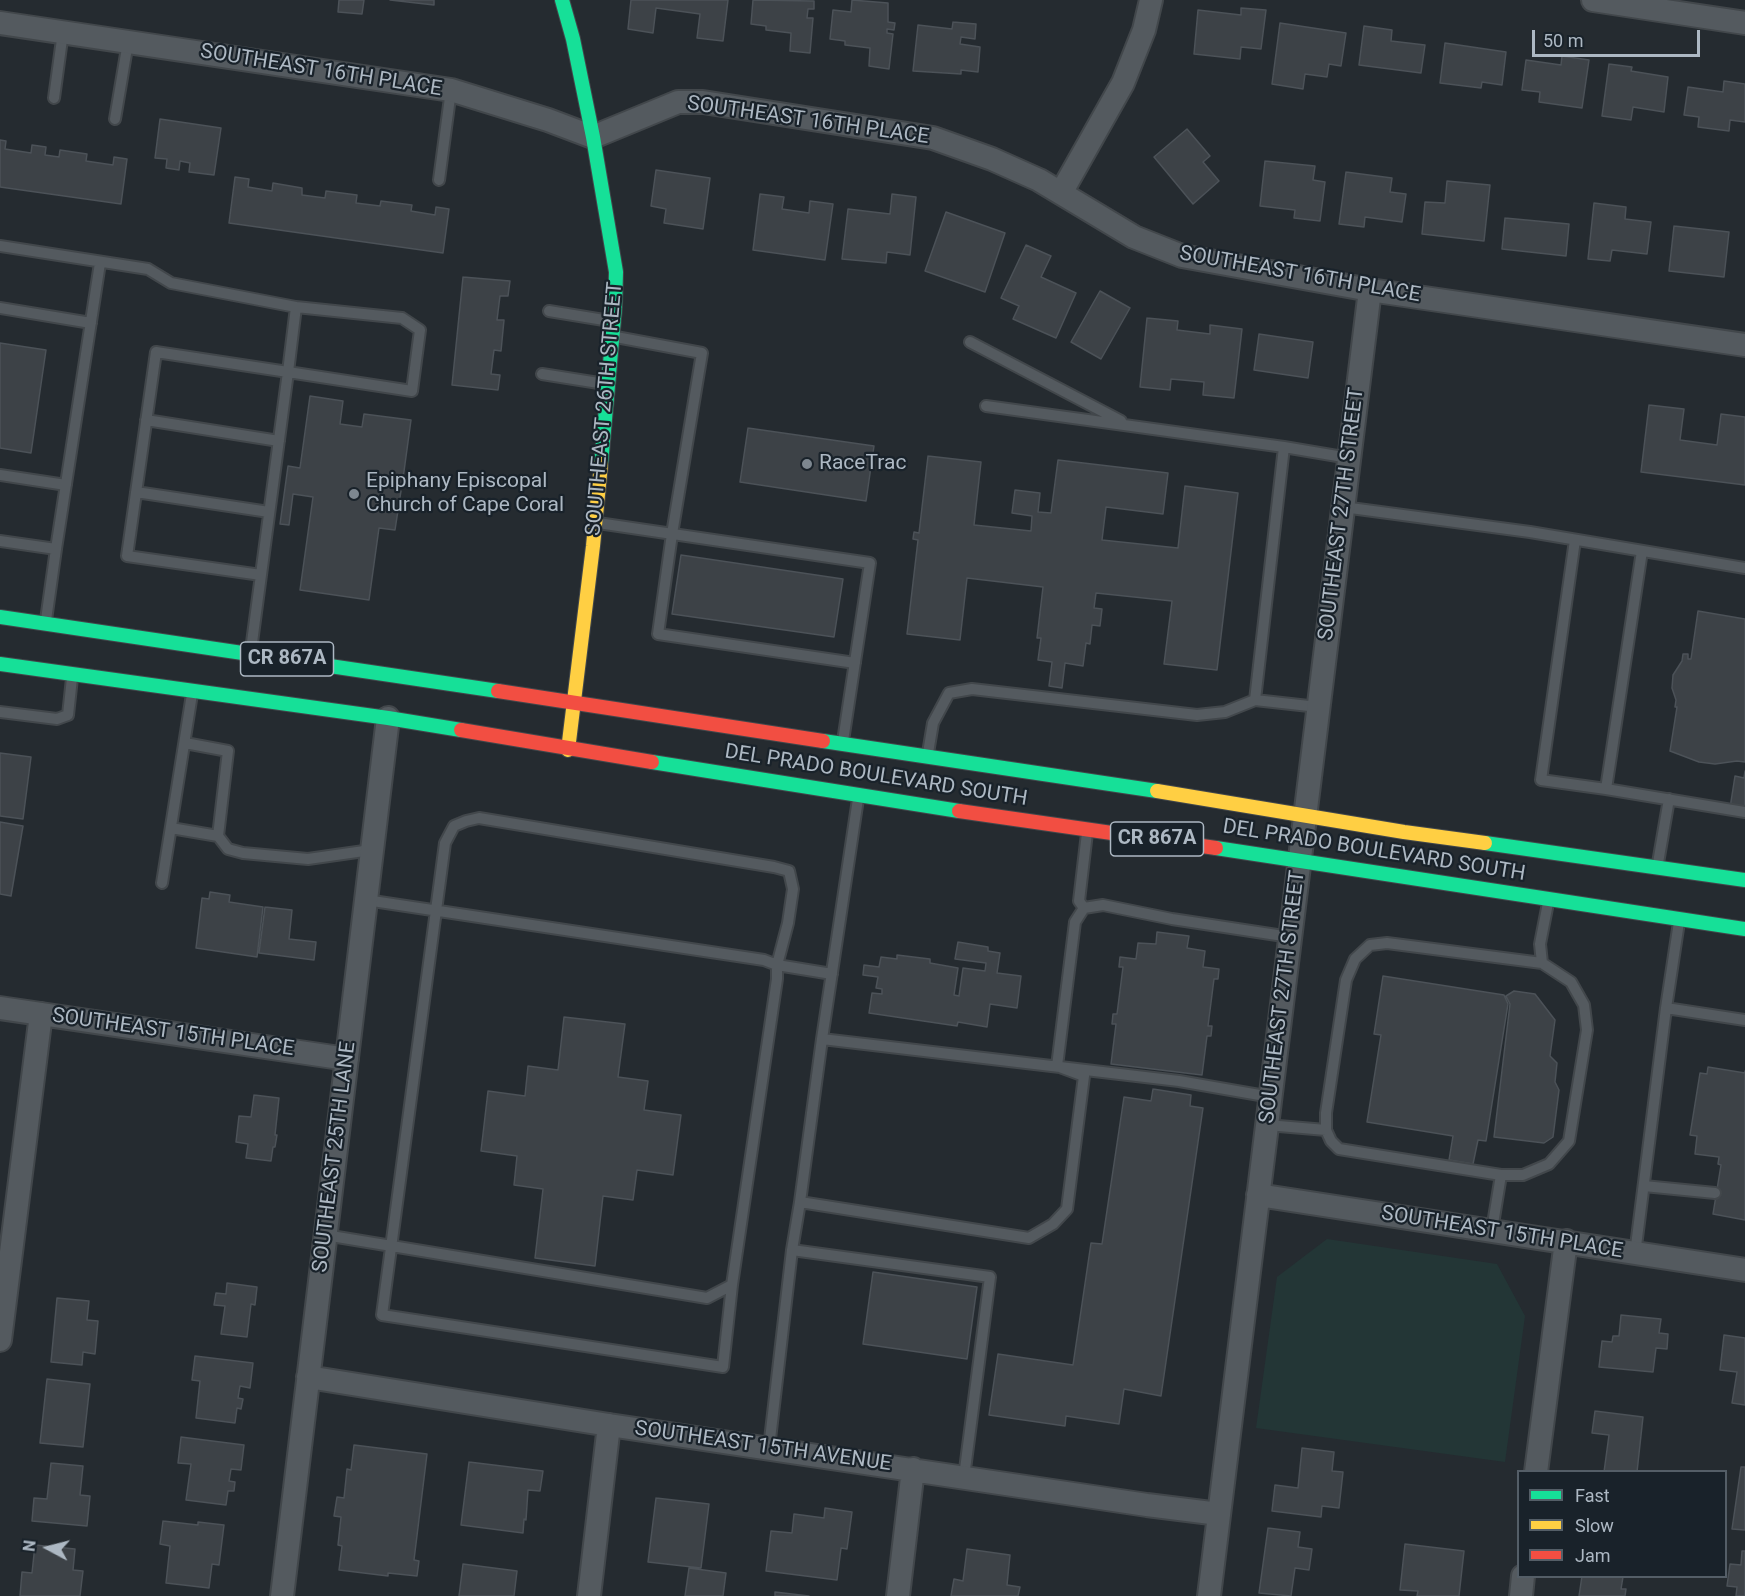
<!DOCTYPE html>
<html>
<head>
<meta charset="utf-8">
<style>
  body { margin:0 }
  #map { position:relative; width:1745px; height:1596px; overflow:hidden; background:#252b30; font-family:Roboto,sans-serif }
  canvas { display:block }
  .legend { position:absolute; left:1517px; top:1470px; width:210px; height:108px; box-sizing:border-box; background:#19222a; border:2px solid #545e67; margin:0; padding:8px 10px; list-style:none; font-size:18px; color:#adb8c3 }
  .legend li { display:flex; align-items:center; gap:12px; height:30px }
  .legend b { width:30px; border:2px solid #545e67 }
  .north { position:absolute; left:18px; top:1518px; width:60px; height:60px; -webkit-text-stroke:4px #19222a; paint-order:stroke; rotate:277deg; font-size:16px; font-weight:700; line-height:24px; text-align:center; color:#adb8c3 }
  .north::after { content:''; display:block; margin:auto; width:21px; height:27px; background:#adb8c3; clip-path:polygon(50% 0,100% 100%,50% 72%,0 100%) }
  .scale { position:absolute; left:1532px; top:30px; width:168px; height:27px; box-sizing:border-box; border:3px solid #adb8c3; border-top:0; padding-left:8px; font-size:18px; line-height:21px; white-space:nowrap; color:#adb8c3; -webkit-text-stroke:4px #19222a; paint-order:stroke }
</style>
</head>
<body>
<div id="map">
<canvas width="1745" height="1596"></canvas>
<ul class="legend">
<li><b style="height:8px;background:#16e098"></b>Fast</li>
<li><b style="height:8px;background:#ffcf43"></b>Slow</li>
<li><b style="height:8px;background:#f24e42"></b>Jam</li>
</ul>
<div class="north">N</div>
<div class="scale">50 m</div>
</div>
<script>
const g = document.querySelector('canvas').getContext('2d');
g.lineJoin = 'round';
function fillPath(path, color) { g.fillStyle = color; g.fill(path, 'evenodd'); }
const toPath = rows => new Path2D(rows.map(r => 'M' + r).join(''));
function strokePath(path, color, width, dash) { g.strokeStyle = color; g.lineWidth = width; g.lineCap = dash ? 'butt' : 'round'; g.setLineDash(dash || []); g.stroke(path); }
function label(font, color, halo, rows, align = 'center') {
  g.font = font + ' Roboto,sans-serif'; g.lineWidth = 4.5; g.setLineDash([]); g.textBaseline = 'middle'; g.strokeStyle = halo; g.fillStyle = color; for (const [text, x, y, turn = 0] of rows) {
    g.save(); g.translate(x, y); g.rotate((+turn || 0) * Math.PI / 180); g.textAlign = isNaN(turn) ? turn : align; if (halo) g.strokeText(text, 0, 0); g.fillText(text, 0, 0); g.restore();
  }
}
fillPath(toPath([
  [1327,1239,1497,1264,1525,1316,1505,1462,1256,1428,1277,1277]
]), '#233636');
const building = toPath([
  [339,0,364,0,362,14,338,12,339,0],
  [390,0,434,0,434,5,390,0],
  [631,0,728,0,723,41,697,38,700,14,656,8,653,33,628,29,631,0],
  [753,0,814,1,814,9,808,9,807,18,813,18,810,53,790,51,791,33,766,30,766,26,751,24,753,0],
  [852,0,888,3,888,22,895,23,894,30,887,29,887,33,893,34,889,69,869,66,870,48,845,45,845,41,830,39,833,10,851,12,852,0],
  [1241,8,1266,10,1261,49,1241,47,1240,59,1194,54,1198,10,1241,15,1241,8],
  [953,22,976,24,975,39,961,37,960,44,980,47,978,72,961,70,961,74,913,71,918,25,952,29,953,22],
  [1280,23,1346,33,1341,66,1329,64,1327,77,1305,74,1303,89,1272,84,1280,23],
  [1364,26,1392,30,1391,41,1425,45,1421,73,1359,65,1364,26],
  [1445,43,1506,52,1502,85,1482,82,1481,88,1440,83,1445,43],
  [1562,56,1589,60,1582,108,1539,102,1540,92,1522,90,1526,60,1561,65,1562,56],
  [1609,64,1632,67,1631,71,1668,77,1664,112,1633,107,1631,120,1602,116,1609,64],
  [1724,81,1745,84,1745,122,1730,120,1729,131,1698,127,1699,117,1684,115,1688,87,1723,92,1724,81],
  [160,119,221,128,214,175,189,172,190,163,180,161,179,170,166,168,167,159,155,158,160,119],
  [1187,129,1210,156,1203,162,1219,181,1193,204,1154,157,1187,129],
  [0,140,6,141,5,149,31,153,32,145,46,147,45,155,59,157,60,150,87,154,86,161,113,165,114,157,127,159,121,204,0,187,0,140],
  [1265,161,1315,166,1313,180,1325,182,1320,221,1294,218,1295,210,1260,206,1265,161],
  [656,170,710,178,703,229,664,223,666,209,651,206,656,170],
  [1346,172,1392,178,1390,192,1406,194,1402,222,1365,217,1364,227,1339,224,1346,172],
  [235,177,249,179,248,187,272,191,273,183,302,188,302,195,325,198,326,191,357,195,356,203,380,206,381,201,412,205,411,211,435,215,436,207,449,209,443,253,229,223,235,177],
  [1447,181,1490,185,1484,241,1422,234,1425,202,1445,203,1447,181],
  [760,194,784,197,782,209,809,213,810,201,833,204,825,260,753,250,760,194],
  [892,194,916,197,910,255,887,252,886,263,842,259,848,209,890,214,892,194],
  [1594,203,1626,207,1625,219,1651,222,1647,254,1612,250,1610,261,1588,259,1594,203],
  [946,212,1005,233,985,292,925,271,946,212],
  [1505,218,1569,224,1566,256,1502,249,1505,218],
  [1674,226,1729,232,1724,277,1669,271,1674,226],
  [1026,245,1051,256,1041,277,1076,293,1056,338,1013,319,1019,306,1001,298,1026,245],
  [463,277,510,281,508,296,500,296,497,320,504,320,501,351,494,350,491,374,500,375,498,390,452,385,463,277],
  [1100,291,1130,308,1101,359,1071,342,1100,291],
  [1147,318,1178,321,1177,330,1210,334,1210,325,1242,329,1234,398,1203,395,1204,382,1171,379,1170,390,1140,387,1147,318],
  [1259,334,1313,342,1308,378,1254,370,1259,334],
  [0,343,46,350,31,453,0,448,0,343],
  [310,396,343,401,340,424,362,427,364,414,411,420,402,486,397,485,396,491,401,491,395,530,379,528,369,600,300,590,313,497,293,494,289,525,280,524,288,466,300,468,310,396],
  [1649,405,1684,409,1680,440,1717,445,1721,414,1745,417,1745,485,1641,472,1649,405],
  [748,428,874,446,866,501,740,482,748,428],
  [928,456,981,462,974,525,1031,531,1032,516,1012,513,1015,490,1040,493,1038,512,1051,513,1058,460,1168,473,1163,514,1106,507,1102,540,1178,548,1185,486,1238,493,1217,670,1164,664,1172,601,1096,593,1094,608,1102,609,1100,626,1092,625,1090,644,1086,643,1083,666,1065,663,1062,688,1049,686,1052,662,1038,660,1041,638,1037,638,1043,587,967,578,960,640,907,634,918,540,913,539,914,532,919,533,928,456],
  [681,555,843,579,834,637,672,614,681,555],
  [1698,611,1745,619,1745,762,1737,761,1715,764,1699,762,1670,751,1677,707,1675,707,1676,700,1672,688,1673,675,1682,661,1683,654,1688,654,1688,659,1691,659,1698,611],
  [0,753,31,757,23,819,0,816,0,753],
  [1745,771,1745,810,1730,808,1735,776,1744,778,1745,771],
  [0,822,23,826,11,896,0,894,0,822],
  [210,892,230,895,229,902,263,907,257,957,196,948,202,898,209,899,210,892],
  [265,907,292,910,289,939,316,942,314,960,259,953,265,907],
  [1157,932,1189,936,1187,948,1205,951,1203,967,1219,969,1218,979,1214,979,1208,1026,1212,1026,1211,1036,1207,1036,1202,1075,1111,1064,1116,1024,1112,1024,1113,1014,1117,1014,1123,967,1119,967,1120,957,1136,959,1138,943,1156,944,1157,932],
  [958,942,988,947,988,951,1000,953,997,973,1021,976,1017,1008,990,1004,987,1027,958,1022,957,1026,869,1013,872,993,882,994,882,989,876,988,878,977,863,975,864,965,879,967,881,957,897,959,897,955,930,959,930,963,958,968,954,995,959,996,963,968,985,971,986,963,955,959,958,942],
  [1383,976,1504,995,1508,1004,1486,1141,1478,1140,1473,1164,1449,1160,1453,1136,1367,1122,1381,1035,1374,1034,1383,976],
  [1514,991,1535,994,1555,1020,1550,1056,1557,1063,1555,1082,1559,1090,1553,1137,1544,1143,1494,1137,1510,1004,1506,996,1514,991],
  [564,1017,625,1024,618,1077,648,1081,644,1110,681,1115,673,1175,637,1170,633,1200,603,1196,595,1266,535,1258,543,1189,514,1185,517,1156,481,1151,488,1091,525,1096,528,1066,558,1070,564,1017],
  [1708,1067,1745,1073,1745,1071,1745,1220,1713,1214,1721,1165,1718,1164,1719,1157,1695,1154,1697,1136,1690,1135,1700,1073,1707,1074,1708,1067],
  [1153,1089,1191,1095,1190,1106,1203,1108,1161,1396,1124,1389,1119,1424,1066,1416,1065,1426,989,1415,998,1354,1073,1365,1091,1243,1102,1244,1124,1097,1151,1101,1153,1089],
  [254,1095,279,1098,275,1135,277,1135,275,1147,273,1147,271,1161,246,1158,248,1144,236,1142,239,1116,251,1117,254,1095],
  [873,1272,977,1287,967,1359,863,1344,873,1272],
  [227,1283,257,1287,255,1305,251,1304,247,1337,221,1334,225,1306,214,1305,216,1293,226,1294,227,1283],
  [57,1298,89,1301,87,1320,98,1321,95,1354,83,1352,82,1365,51,1362,57,1298],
  [1621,1315,1661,1319,1659,1333,1668,1334,1667,1349,1656,1348,1653,1372,1599,1367,1602,1341,1612,1342,1613,1336,1619,1336,1621,1315],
  [1724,1335,1745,1338,1745,1405,1732,1403,1737,1372,1720,1370,1724,1335],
  [195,1356,253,1363,250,1388,240,1386,238,1398,243,1399,241,1409,237,1408,235,1423,196,1418,200,1381,192,1380,195,1356],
  [47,1379,90,1384,83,1447,40,1443,47,1379],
  [1595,1411,1643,1417,1637,1472,1604,1472,1609,1435,1592,1433,1595,1411],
  [181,1437,244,1445,241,1470,231,1469,229,1481,235,1482,234,1491,228,1491,226,1505,186,1500,191,1464,178,1463,181,1437],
  [354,1445,427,1454,414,1560,419,1561,417,1576,388,1573,388,1576,339,1570,342,1546,338,1545,341,1517,334,1516,337,1497,344,1498,347,1469,351,1470,354,1445],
  [1302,1448,1334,1452,1332,1471,1343,1472,1339,1508,1322,1506,1321,1517,1272,1511,1275,1485,1298,1488,1302,1448],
  [469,1462,543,1471,540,1491,528,1490,526,1520,524,1519,523,1533,461,1525,469,1462],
  [51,1463,83,1466,80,1495,90,1496,87,1526,32,1521,34,1498,47,1499,51,1463],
  [1741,1467,1745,1467,1745,1530,1732,1529,1741,1467],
  [656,1498,709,1504,701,1568,648,1562,656,1498],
  [825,1508,852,1512,847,1549,841,1548,837,1580,766,1571,771,1531,792,1533,794,1514,824,1518,825,1508],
  [163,1521,198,1525,198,1522,224,1525,219,1565,212,1564,209,1588,166,1583,170,1546,160,1544,163,1521],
  [1268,1528,1300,1532,1298,1547,1312,1549,1309,1570,1295,1568,1291,1596,1259,1593,1268,1528],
  [1405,1544,1464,1551,1459,1596,1417,1596,1418,1591,1400,1590,1405,1544],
  [35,1545,75,1549,73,1570,83,1571,80,1596,20,1596,22,1572,32,1573,35,1545],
  [967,1549,1010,1555,1007,1585,1020,1587,1018,1596,951,1596,954,1579,963,1581,967,1549],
  [1742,1551,1745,1551,1745,1596,1736,1596,1737,1587,1727,1586,1730,1564,1741,1565,1742,1551],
  [463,1564,517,1571,514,1596,459,1596,463,1564],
  [689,1568,726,1573,723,1596,685,1596,689,1568],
  [1582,1576,1623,1577,1621,1589,1626,1589,1625,1596,1579,1596,1582,1576],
  [775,1592,809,1596,775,1596,775,1592]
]);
fillPath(building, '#3d4247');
strokePath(building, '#4c5258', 1.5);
const lane = toPath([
  [54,98,63,32],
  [115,119,128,42],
  [439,180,451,90],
  [0,246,148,269,171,283,296,307],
  [0,308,91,323],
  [549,311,610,321],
  [616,337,702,353,672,534,658,634,855,663],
  [970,342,1121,421],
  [542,374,605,384],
  [986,406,1284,447],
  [146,420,279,441],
  [0,475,66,485],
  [136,492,269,512],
  [1343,507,1530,532,1745,568],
  [598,523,870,563,843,741],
  [1575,540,1541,780,1606,789],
  [0,541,56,549,100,263],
  [1642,551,1606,789,1745,812],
  [46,620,56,549],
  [251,650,288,372,296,307,402,318,420,330,412,391,288,372,156,352,127,556,261,575],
  [1255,700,1284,447,1349,458],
  [0,712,57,719,68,715,72,678],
  [185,743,228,751,218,836],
  [928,753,933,723,949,693,972,689,1197,715,1225,712,1255,700,1318,707],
  [171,828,218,836,228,849,243,853,308,859,371,850],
  [1658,863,1669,799],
  [162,883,192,694],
  [1084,908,1079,901,1087,833],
  [1679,922,1666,1008,1745,1020],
  [1387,943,1542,963,1571,982,1584,1005,1587,1030,1569,1141,1549,1164,1523,1175,1501,1175,1339,1149,1331,1141,1326,1130,1326,1113,1346,980,1355,959,1370,945,1387,943],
  [1542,963,1540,944,1548,903],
  [822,1039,1179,1081,1271,1097],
  [1267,1125,1326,1130],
  [1644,1186,1715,1193],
  [800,1202,822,1039,858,799],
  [1492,1230,1501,1175],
  [325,1235,707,1298,732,1285,777,979,777,965,764,960,366,900],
  [792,1250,990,1277,964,1477],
  [1635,1254,1666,1008],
  [732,1285,723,1367,382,1315,445,843,454,826,466,821,479,818,774,867,789,871,793,889,788,923,777,965,832,974],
  [769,1448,792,1250,800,1202,1029,1238,1053,1224,1067,1209,1084,1076,1057,1066,1075,922,1084,908,1103,905,1172,919,1290,937]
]);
const street = toPath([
  [1593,0,1745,23],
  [0,23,451,90,548,120,593,137,678,102,703,102,933,138,992,159,1039,180,1134,237,1182,256,1370,290,1745,345],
  [1061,193,1123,83,1144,30,1151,0],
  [0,1008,347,1059],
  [1258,1195,1745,1270],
  [0,1340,41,1014],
  [308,1377,609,1425,1147,1505,1219,1514],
  [1536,1472,1566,1241],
  [282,1596,388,718],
  [589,1596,609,1425],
  [898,1596,913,1469],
  [1209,1596,1370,290],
  [1521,1596,1523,1576]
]);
const fast = toPath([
  [562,0,573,39,593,137,616,272,615,307,601,464],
  [0,617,498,691],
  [0,664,388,718,461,730],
  [823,741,1157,791],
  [652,762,959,811],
  [1485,843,1745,880],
  [1216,848,1745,929]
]);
const slow = toPath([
  [568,750,593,546,601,464],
  [1157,791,1404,832,1485,843]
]);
const jam = toPath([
  [498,691,823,741],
  [461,730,652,762],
  [959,811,1216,848]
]);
strokePath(lane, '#42474b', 14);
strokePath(street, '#42474b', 26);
strokePath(fast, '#42474b', 16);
strokePath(slow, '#42474b', 16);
strokePath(jam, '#42474b', 16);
strokePath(lane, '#545a5f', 10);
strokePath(street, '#545a5f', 22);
strokePath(fast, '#16e098', 14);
strokePath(slow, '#ffcf43', 14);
strokePath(jam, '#f24e42', 14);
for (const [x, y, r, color] of [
  [807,464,6,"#7d8790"],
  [354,494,6,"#7d8790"]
]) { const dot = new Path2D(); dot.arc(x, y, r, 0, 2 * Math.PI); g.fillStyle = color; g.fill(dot); strokePath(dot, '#19222a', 2); }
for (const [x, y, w] of [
  [287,659,93],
  [1157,839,93]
]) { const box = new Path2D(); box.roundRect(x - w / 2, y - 17, w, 34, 4.5); g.fillStyle = '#19222a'; g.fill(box); strokePath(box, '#adb8c3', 1.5); }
label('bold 20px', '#adb8c3', null, [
  ["CR 867A",287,659],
  ["CR 867A",1157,839]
]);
label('21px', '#adb8c3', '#19222a', [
  ["SOUTHEAST 16TH PLACE",321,71,9],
  ["SOUTHEAST 16TH PLACE",808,121,8],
  ["SOUTHEAST 16TH PLACE",1300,275,10],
  ["SOUTHEAST 26TH STREET",605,409,-85],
  ["SOUTHEAST 27TH STREET",1342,514,-83],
  ["DEL PRADO BOULEVARD SOUTH",876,776,9],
  ["DEL PRADO BOULEVARD SOUTH",1374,851,9],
  ["SOUTHEAST 27TH STREET",1283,997,-83],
  ["SOUTHEAST 15TH PLACE",173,1033,8],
  ["SOUTHEAST 25TH LANE",335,1157,-83],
  ["SOUTHEAST 15TH PLACE",1502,1233,9],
  ["SOUTHEAST 15TH AVENUE",763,1447,8]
]);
label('21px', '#adb8c3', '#19222a', [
  ["RaceTrac",819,464],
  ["Epiphany Episcopal",366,482],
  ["Church of Cape Coral",366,506]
], 'left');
</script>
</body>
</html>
